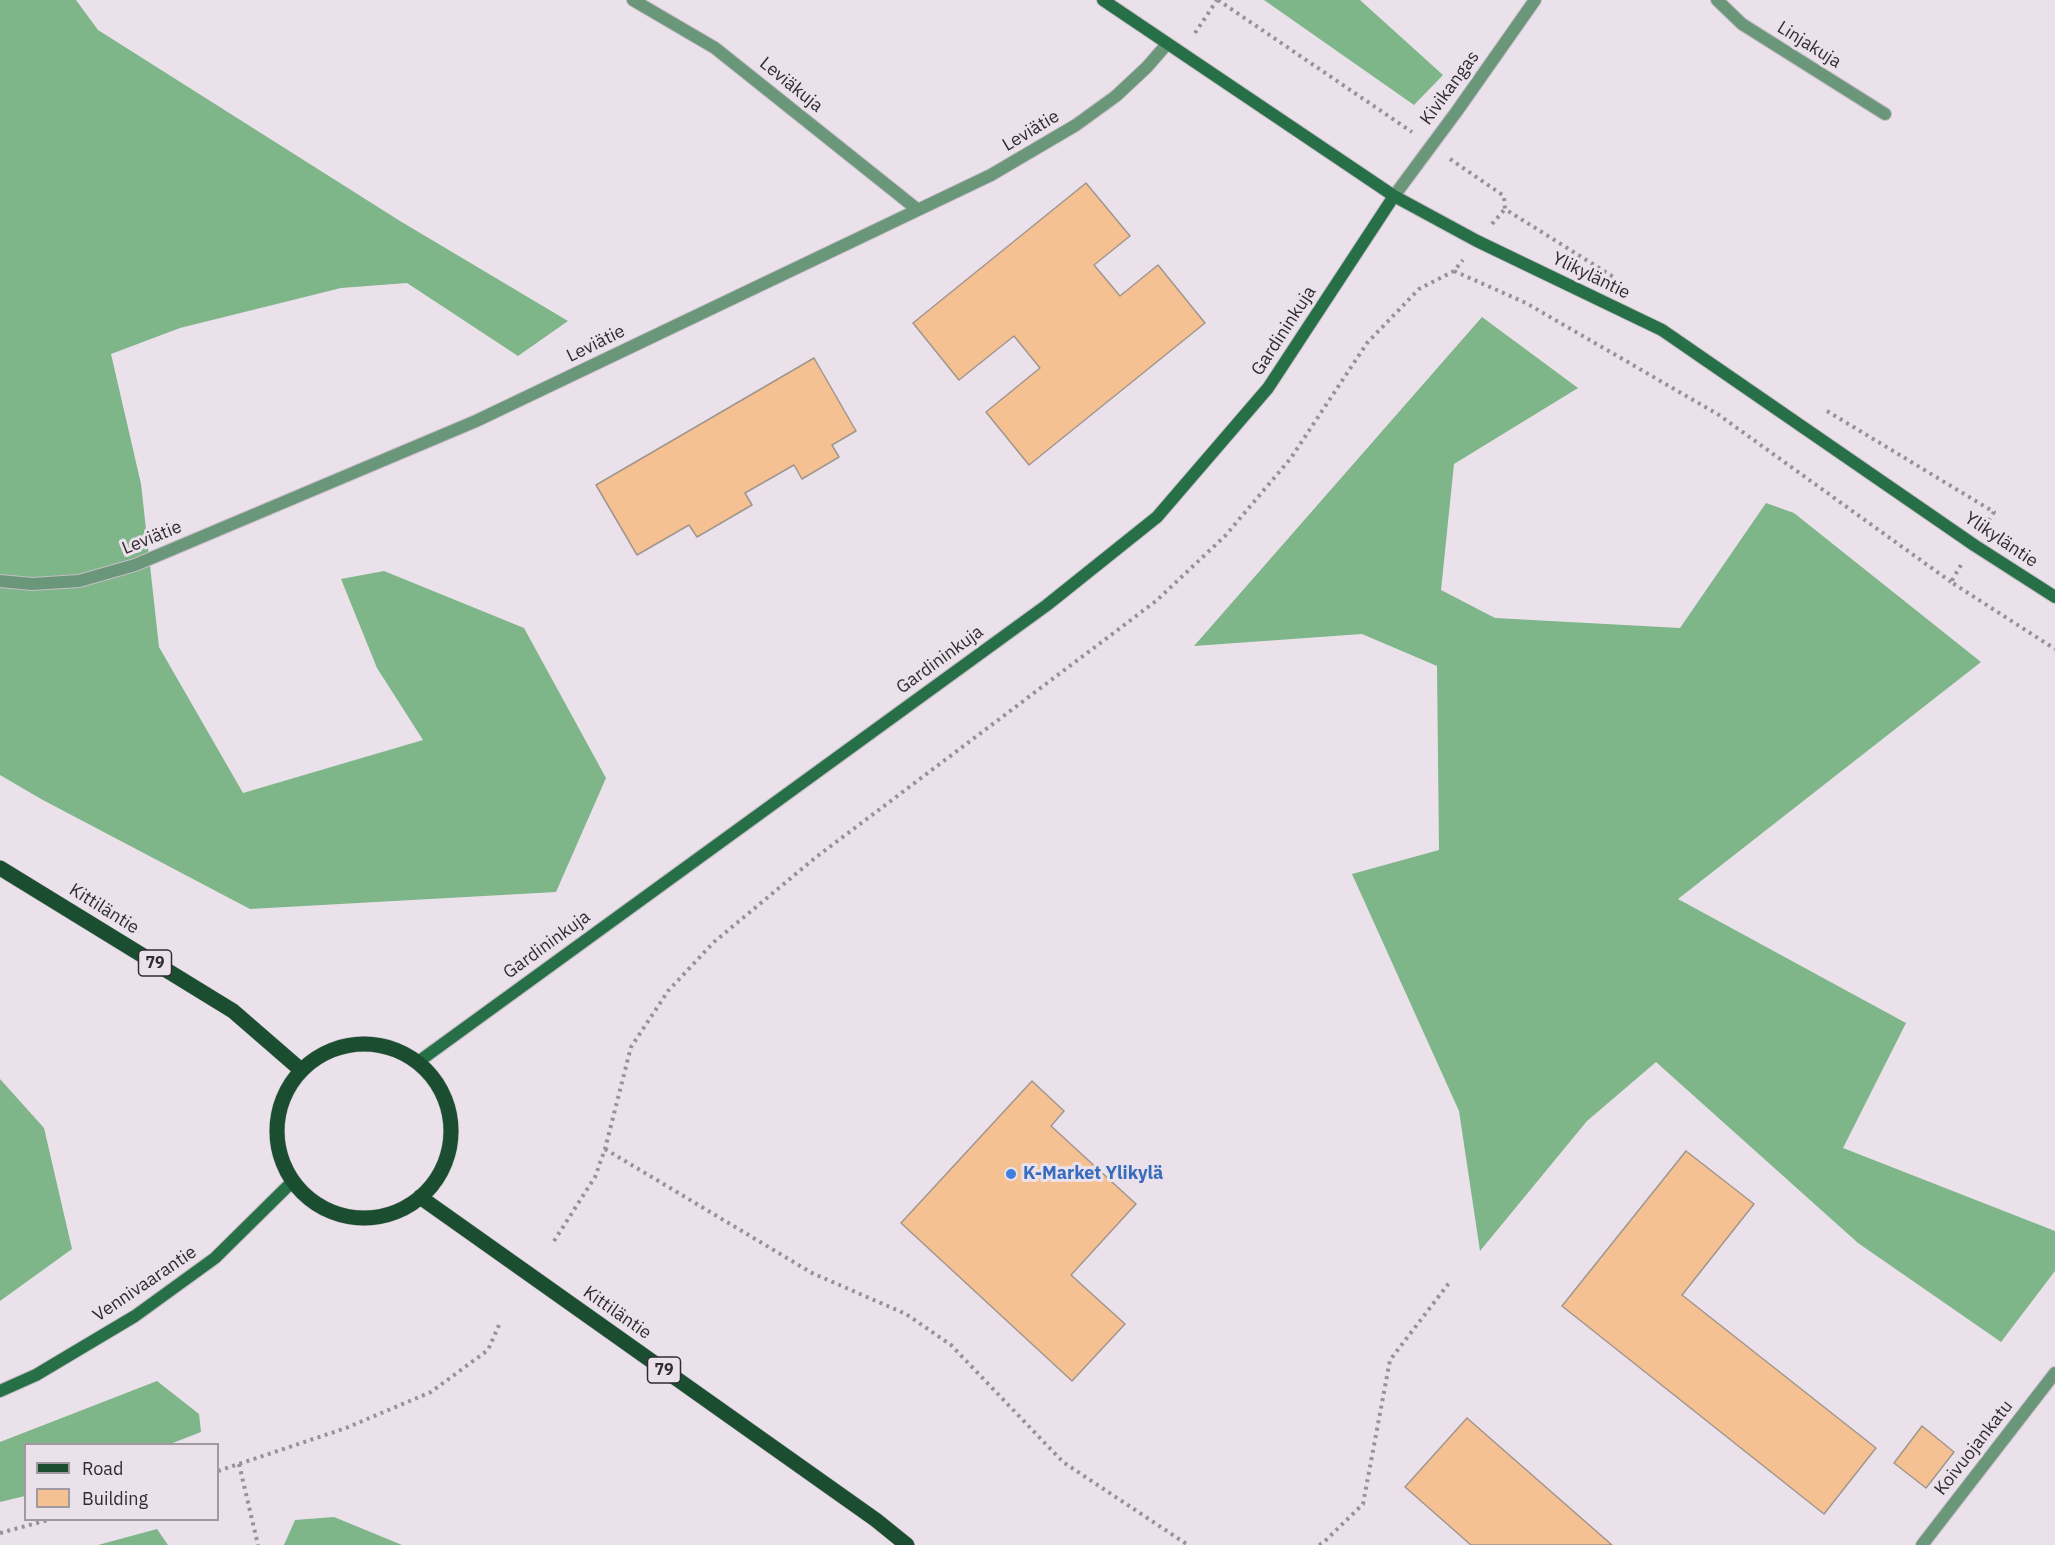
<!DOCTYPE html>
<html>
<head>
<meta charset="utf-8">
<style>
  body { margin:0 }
  #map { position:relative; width:2055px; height:1545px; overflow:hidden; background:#ebe1eb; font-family:"IBM Plex Sans",sans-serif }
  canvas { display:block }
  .legend { position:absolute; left:24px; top:1443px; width:195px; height:78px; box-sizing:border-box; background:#ebe1eb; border:2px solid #a099a0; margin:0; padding:8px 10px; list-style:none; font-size:18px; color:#302c30 }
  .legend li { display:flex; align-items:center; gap:12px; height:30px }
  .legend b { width:30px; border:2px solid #a099a0 }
</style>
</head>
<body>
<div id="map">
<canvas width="2055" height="1545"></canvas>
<ul class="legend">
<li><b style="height:8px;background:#1b4e31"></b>Road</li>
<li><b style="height:16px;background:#f5c193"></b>Building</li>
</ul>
</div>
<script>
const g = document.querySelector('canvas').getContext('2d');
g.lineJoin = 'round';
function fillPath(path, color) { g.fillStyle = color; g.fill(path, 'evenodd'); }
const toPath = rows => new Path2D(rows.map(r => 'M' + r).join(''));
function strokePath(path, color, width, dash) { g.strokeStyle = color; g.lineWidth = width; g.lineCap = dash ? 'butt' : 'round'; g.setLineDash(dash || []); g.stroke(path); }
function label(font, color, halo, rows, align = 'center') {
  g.font = font + ' "IBM Plex Sans",sans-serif'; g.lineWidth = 6; g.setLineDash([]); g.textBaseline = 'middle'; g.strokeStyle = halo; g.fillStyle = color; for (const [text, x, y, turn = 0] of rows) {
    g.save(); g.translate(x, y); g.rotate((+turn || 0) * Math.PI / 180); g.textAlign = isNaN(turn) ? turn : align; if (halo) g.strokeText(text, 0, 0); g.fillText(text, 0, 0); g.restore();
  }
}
fillPath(toPath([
  [0,0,76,0,98,30,400,221,568,321,518,356,407,283,341,288,180,328,111,354,141,484,159,647,243,793,423,740,377,668,341,579,384,571,524,628,606,778,556,892,250,909,41,799,0,775],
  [1264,0,1360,0,1443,75,1414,105],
  [1482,317,1578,388,1454,464,1441,590,1495,618,1680,628,1766,503,1794,513,1981,662,1678,899,1906,1023,1843,1148,2055,1231,2055,1271,2001,1342,1858,1243,1656,1062,1587,1121,1480,1251,1459,1111,1352,874,1439,850,1437,666,1362,634,1194,646],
  [0,1079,44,1128,72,1249,0,1301],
  [157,1381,199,1414,201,1432,170,1444,26,1444,25,1496,0,1502,0,1442],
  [334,1517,402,1545,284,1545,295,1520],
  [157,1529,168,1545,98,1545]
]), '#7eb589');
const building = toPath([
  [1086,183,1130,236,1094,265,1120,296,1158,265,1205,323,1029,465,986,412,1040,368,1014,336,959,380,913,323,1086,183],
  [814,358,856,431,832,445,839,457,802,479,794,465,745,493,752,505,697,537,689,525,637,555,596,485,814,358],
  [1032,1081,1064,1111,1051,1126,1136,1204,1071,1275,1125,1324,1072,1381,901,1223,1032,1081],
  [1686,1151,1754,1204,1682,1295,1876,1448,1824,1514,1562,1306,1686,1151],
  [1467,1418,1612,1545,1471,1545,1405,1487,1467,1418],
  [1922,1426,1954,1452,1926,1488,1894,1463,1922,1426]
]);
fillPath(building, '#f5c193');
strokePath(building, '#a0968d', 1.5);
const street = toPath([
  [633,0,715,48,918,210],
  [1717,0,1742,24,1885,114],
  [1394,196,1457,111,1535,0],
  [0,581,32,584,79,581,135,565,476,421,991,175,1076,125,1116,96,1147,67,1167,44],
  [1922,1545,2055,1373]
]);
const secondary = toPath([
  [1103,0,1394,196,1477,241,1662,330,1974,545,2055,597],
  [418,1062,1047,605,1157,517,1268,388,1394,196],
  [0,1391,36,1375,135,1316,215,1258,293,1181]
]);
const primary = toPath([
  [0,868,233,1011,301,1070],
  '277 1131a87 87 0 1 1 174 0a87 87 0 1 1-174 0Z',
  [420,1197,876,1520,907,1545]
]);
strokePath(street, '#c6bdc6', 14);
strokePath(secondary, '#c6bdc6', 14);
strokePath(primary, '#c6bdc6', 16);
strokePath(toPath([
  [1218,0,1412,132],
  [1195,33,1217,0],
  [1450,159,1504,196,1505,209,1615,278],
  [1492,224,1505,209],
  [1454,271,1526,303,1719,415,1951,582],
  [1827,411,1994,512,1986,525],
  [1961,565,1951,582,2055,649],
  [605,1149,812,1273,906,1314,951,1345,1063,1462,1188,1545],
  [554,1241,595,1177,605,1149,631,1047,668,991,714,942,815,858,1156,601,1225,536,1291,458,1367,343,1419,289,1454,271,1463,260],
  [239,1464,258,1545],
  [218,1471,346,1428,431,1392,488,1350,499,1325],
  [0,1533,48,1520],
  [1319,1545,1323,1543,1363,1504,1390,1360,1449,1283]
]), '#999199', 4, [3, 4.5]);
strokePath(street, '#6a9779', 12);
strokePath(secondary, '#277047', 12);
strokePath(primary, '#1b4e31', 15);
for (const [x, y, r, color] of [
  [1011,1174,6,"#3f7fe0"]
]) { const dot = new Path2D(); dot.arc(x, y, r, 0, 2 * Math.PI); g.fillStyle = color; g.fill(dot); strokePath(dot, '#ebe1eb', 2); }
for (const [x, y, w] of [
  [155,963,33],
  [664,1370,33]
]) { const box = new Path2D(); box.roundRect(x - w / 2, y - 13, w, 26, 4.5); g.fillStyle = '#ebe1eb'; g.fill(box); strokePath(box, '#302c30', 1.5); }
label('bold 16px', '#302c30', null, [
  ["79",155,963],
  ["79",664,1370]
]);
label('18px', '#302c30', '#ebe1eb', [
  ["Linjakuja",1809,45,32],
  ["Leviäkuja",791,85,39],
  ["Kivikangas",1450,88,-54],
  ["Leviätie",1031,131,-31],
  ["Ylikyläntie",1591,276,26],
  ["Gardininkuja",1284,331,-57],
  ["Leviätie",596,344,-26],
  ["Leviätie",152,538,-22],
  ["Ylikyläntie",2001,540,34],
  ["Gardininkuja",940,660,-36],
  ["Kittiläntie",104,909,32],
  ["Gardininkuja",547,945,-36],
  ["Vennivaarantie",145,1284,-34],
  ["Kittiläntie",617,1313,35],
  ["Koivuojankatu",1974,1448,-52]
]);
label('bold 18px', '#366cbe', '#ebe1eb', [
  ["K-Market Ylikylä",1023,1174]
], 'left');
</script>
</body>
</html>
